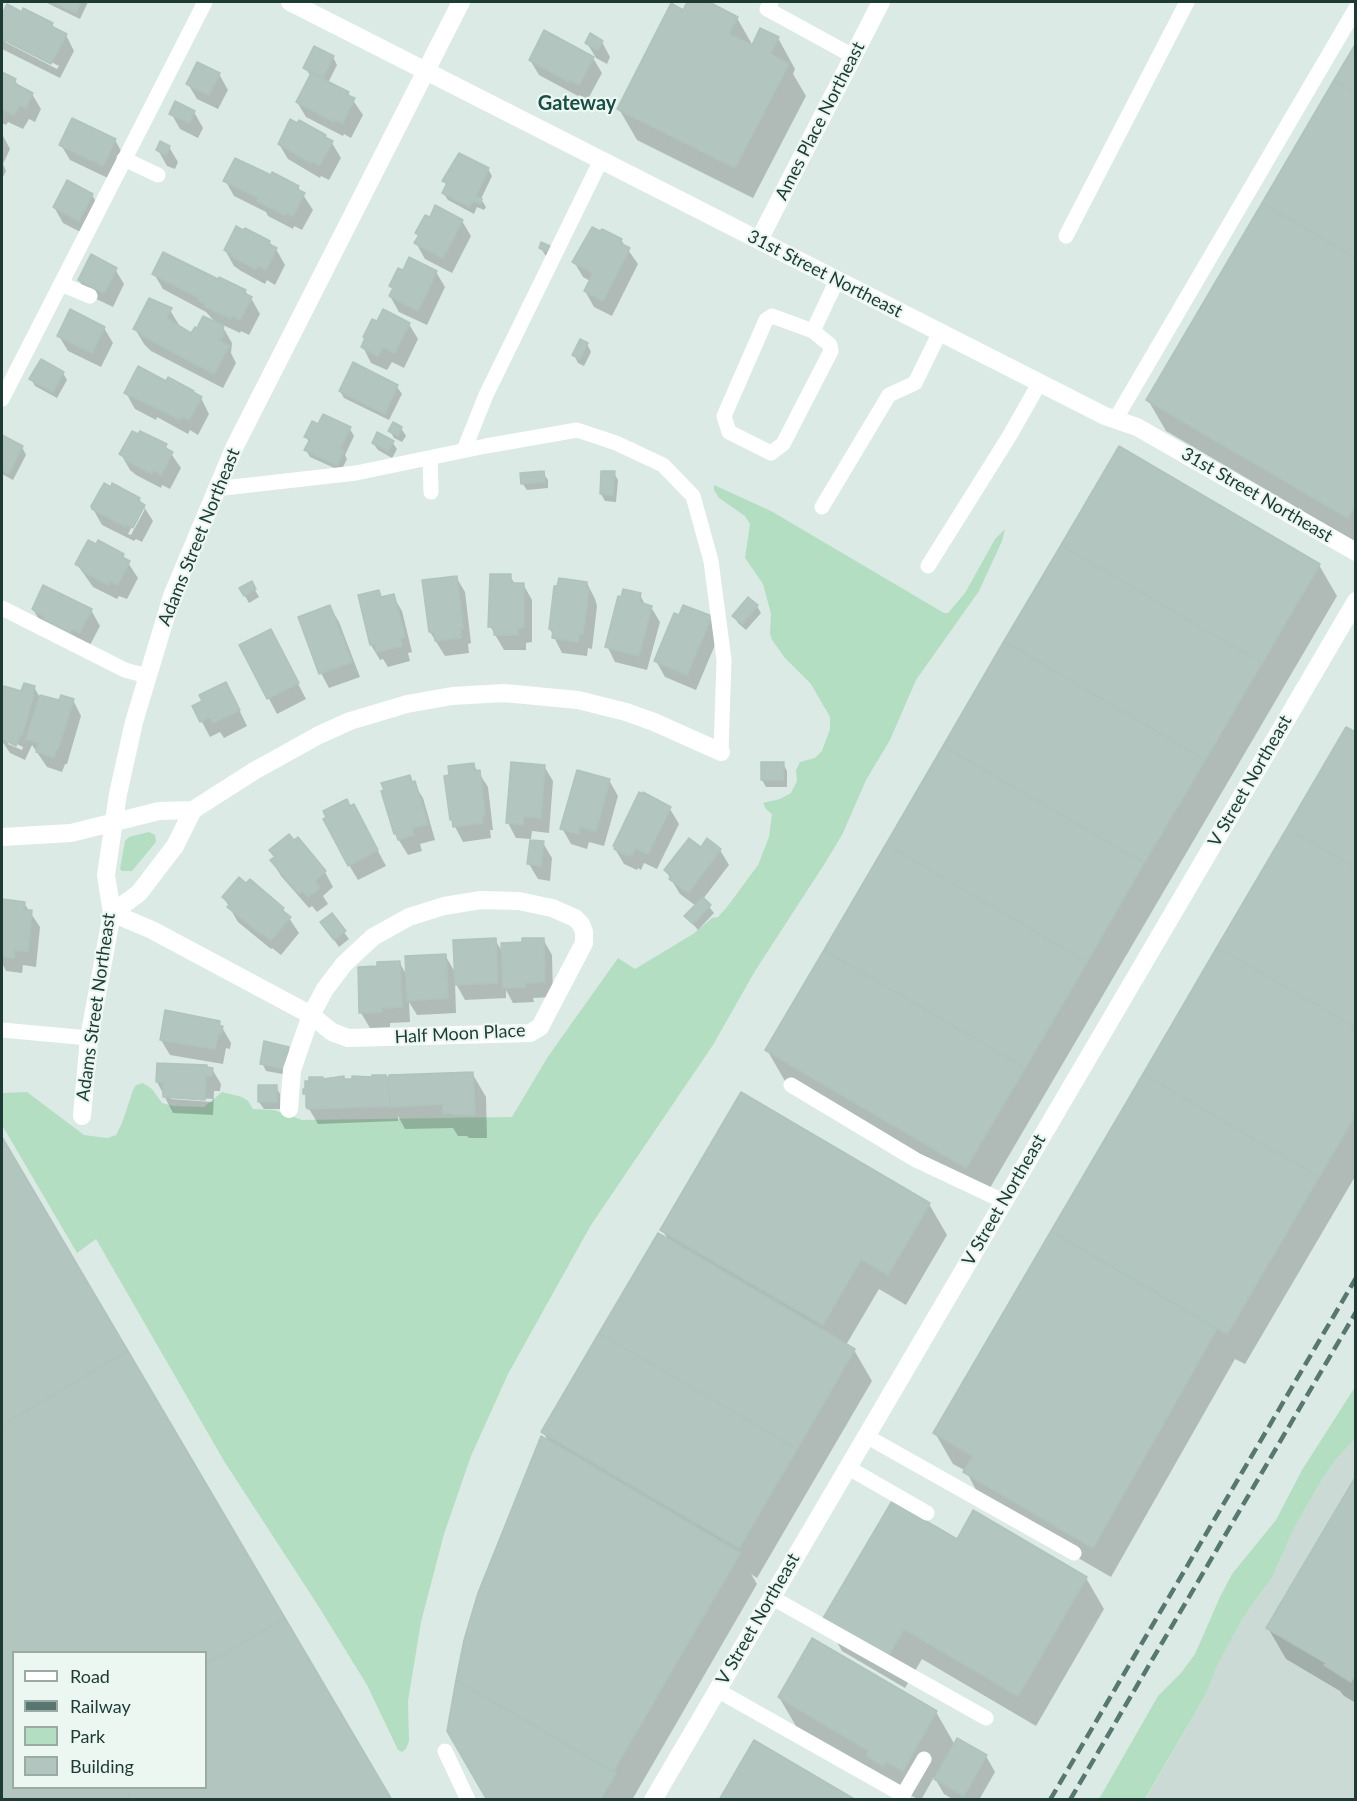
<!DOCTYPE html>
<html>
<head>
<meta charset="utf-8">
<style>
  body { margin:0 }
  #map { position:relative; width:1357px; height:1801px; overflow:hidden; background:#dceae5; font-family:Lato,sans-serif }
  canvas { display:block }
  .frame { position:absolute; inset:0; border:3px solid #1d3a35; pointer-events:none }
  .legend { position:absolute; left:12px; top:1651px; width:195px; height:138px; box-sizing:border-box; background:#edf7f2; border:2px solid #9aaba6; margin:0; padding:8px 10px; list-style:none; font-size:18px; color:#1d3a35 }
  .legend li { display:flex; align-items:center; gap:12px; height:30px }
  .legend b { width:30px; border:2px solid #9aaba6 }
</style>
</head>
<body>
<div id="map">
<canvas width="1357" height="1801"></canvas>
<div class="frame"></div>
<ul class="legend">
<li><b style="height:8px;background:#fff"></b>Road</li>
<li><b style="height:8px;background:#577770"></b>Railway</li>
<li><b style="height:16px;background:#b3dec2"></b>Park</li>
<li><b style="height:16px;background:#b2c5be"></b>Building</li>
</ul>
</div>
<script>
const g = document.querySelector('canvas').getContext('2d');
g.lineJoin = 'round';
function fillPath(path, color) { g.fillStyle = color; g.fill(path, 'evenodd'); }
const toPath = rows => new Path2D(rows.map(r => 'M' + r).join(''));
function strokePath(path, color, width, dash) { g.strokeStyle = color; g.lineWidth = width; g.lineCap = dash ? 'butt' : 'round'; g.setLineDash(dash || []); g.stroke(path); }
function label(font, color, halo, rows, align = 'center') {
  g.font = font + ' Lato,sans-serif'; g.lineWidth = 4.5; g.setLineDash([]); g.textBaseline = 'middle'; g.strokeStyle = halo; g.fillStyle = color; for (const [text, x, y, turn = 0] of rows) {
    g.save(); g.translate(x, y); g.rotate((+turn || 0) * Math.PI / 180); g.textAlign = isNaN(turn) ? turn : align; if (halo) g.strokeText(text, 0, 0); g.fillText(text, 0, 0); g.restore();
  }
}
fillPath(toPath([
  [1355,1439,1355,1799,1145,1800,1206,1694,1218,1664,1243,1618,1273,1576,1293,1530,1321,1481,1337,1458]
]), '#cbdad4');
fillPath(toPath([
  [714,485,771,511,944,613,948,613,965,593,995,539,1005,529,1002,541,979,591,916,680,890,740,866,780,843,833,827,860,755,971,713,1045,591,1225,508,1374,471,1456,444,1534,421,1622,408,1701,409,1741,406,1749,402,1752,398,1750,367,1685,317,1604,224,1461,96,1239,77,1253,2,1125,2,1093,27,1092,84,1135,107,1138,116,1135,122,1123,133,1090,136,1085,143,1083,152,1089,162,1103,173,1106,204,1107,222,1092,242,1097,248,1101,253,1109,274,1110,302,1120,512,1117,547,1058,618,958,635,969,693,934,712,918,718,917,727,907,758,865,769,837,772,814,766,809,763,803,780,799,791,793,797,781,796,770,800,762,815,758,822,751,830,729,830,717,811,684,785,658,772,640,770,633,771,614,763,584,745,558,750,524,745,516,719,498,714,490],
  [149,832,155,835,156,842,132,871,122,871,120,869,125,841,129,837],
  [1355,1387,1355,1439,1337,1458,1321,1481,1293,1530,1273,1576,1243,1618,1218,1664,1206,1694,1145,1799,1099,1799,1158,1696,1181,1673,1195,1654,1220,1597,1232,1574,1276,1520,1302,1470]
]), '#b3dec2');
fillPath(toPath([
  [45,2,88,2,80,19],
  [689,2,706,2,737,18,753,46,778,38,795,69,793,74,806,96,753,198,637,140,619,109],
  [7,6,52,24,55,30,66,35,74,51,60,78,2,49,2,18],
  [5,39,59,66,57,69,5,42],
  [602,42,610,57,607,64,596,58,587,43],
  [1356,47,1356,542,1166,431,1148,400],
  [333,57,337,65,328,83,348,93,363,115,351,138,344,134,343,136,306,117,297,102,311,76,305,68],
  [593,58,602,73,588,99,579,95,578,96,539,75,530,60],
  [2,73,15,80,19,87,32,94,41,109,35,122,29,119,23,129,8,122,6,125,2,123],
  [219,74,228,90,218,109,197,99,188,84],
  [194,112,203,128,198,138,180,129,171,113],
  [2,134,10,149,3,164,6,171,3,177],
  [325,136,332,143,341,158,329,180,321,176,320,178,288,159,279,144],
  [115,140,124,156,112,180,70,160,61,145],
  [169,147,178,162,175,169,167,166,158,150],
  [488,169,492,176,481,199,486,207,484,210,477,207,474,214,448,200,443,193,447,186,444,181],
  [225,180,298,187,313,210,302,230,294,226,293,229,268,216,266,212,234,196],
  [92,195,101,210,88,236,63,223,54,207],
  [430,219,462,221,471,236,452,273,425,259,416,243,419,237,417,233],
  [621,240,638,264,612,316,594,307,585,291,590,281,583,277,574,262],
  [269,242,276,249,285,265,275,285,267,280,265,284,241,271,234,266,225,250],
  [541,248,549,248,553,255,551,258,545,255],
  [115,269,124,284,113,307,88,295,79,280],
  [403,272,436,272,445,287,427,325,399,312,390,296,393,290,391,286],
  [154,274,245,291,251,298,260,314,249,335,241,331,240,333,221,324,232,343,231,353,236,363,223,388,151,351,144,344,135,329,170,310,179,325,178,327,192,335,217,324,206,312,163,289],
  [377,323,409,324,418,339,404,368,392,362,387,370,371,363,363,347],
  [104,328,113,343,101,367,68,351,59,336],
  [587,344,591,352,584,366,578,363,574,355],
  [353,364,397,387,402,394,389,420,344,398,340,391],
  [63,373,67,380,57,398,35,386,31,379],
  [166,383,193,392,201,398,209,414,198,435,190,430,188,434,157,417,156,420,135,409,126,393],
  [318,426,350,429,354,436,345,455,347,459,341,471,310,457,306,450,309,443,306,436],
  [401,428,406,436,402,442,394,438,390,431],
  [2,437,22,447,26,455,13,480,2,474],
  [392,442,397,449,392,458,378,450,373,443],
  [165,445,181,468,170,489,162,485,161,488,136,475,130,470,121,454],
  [543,473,548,480,548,488,527,490,522,483],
  [614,473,618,480,616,502,605,501,601,494],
  [139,499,153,521,142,542,136,539,134,541,102,525,93,509],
  [141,509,145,509,131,535,128,534],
  [123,555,138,578,127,599,119,596,117,599,93,587,77,564],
  [1319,565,1337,596,984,1198,785,1081,767,1050],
  [510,576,515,584,523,584,532,600,532,642,526,643,526,650,504,650,490,626],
  [456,577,465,592,471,643,468,644,469,653,445,656,430,632],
  [251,583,259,597,249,603,241,589],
  [587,583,595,599,597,606,592,649,588,648,587,656,562,653,550,629],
  [378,591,382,598,393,596,402,611,412,652,408,653,410,661,388,667,383,659,380,660,371,645,359,596],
  [640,595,646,606,651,607,660,622,647,670,615,662,607,646],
  [757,606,761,613,746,630,738,623,734,616],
  [330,607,339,622,360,677,329,688,321,673],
  [33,609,91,610,100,626,89,647,42,625],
  [711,618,720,633,696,690,665,677,656,661],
  [241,646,279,647,306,699,277,714],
  [34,687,39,696,60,702,73,700,81,716,67,764,65,764,62,772,47,767,32,745,25,760,10,753,2,741,2,698,5,688,22,693],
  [8,740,23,747,22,750,8,744],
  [234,699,247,726,224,738,220,732,210,737,194,707],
  [1346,729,1356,734,1356,1175,1245,1364,1235,1359,1111,1577,983,1503,966,1471,953,1464,935,1433],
  [762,763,783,763,787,771,787,787,766,787,762,780],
  [473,764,488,787,493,830,490,830,491,838,463,842,451,819],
  [544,766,553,781,549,833,532,831,531,839,516,838,508,823],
  [409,776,423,798,435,840,420,844,422,851,408,855,395,834,383,792],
  [609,780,618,796,604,846,589,842,587,849,571,844,562,828],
  [350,807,362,821,386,866,358,880,349,865],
  [670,809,679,824,657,869,644,863,641,870,638,868,637,870,624,864,615,849],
  [543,843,552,858,550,881,538,879,529,864],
  [701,849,720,850,729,865,703,899,714,913,698,930,686,916,696,906,680,894,666,871],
  [271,851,325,872,333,887,323,896,328,904,317,912,312,906,309,908,281,876,272,861,275,858],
  [224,898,283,909,299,933,281,955,272,948,271,949,238,922],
  [24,903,40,927,36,967,23,965,22,973,6,971,2,963,2,909],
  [331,915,349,939,339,947,322,923],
  [543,939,552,955,553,997,533,998,534,1002,513,1003,506,990,506,998,465,1000,455,982,456,1013,417,1015,409,1002,410,1022,390,1023,390,1027,370,1028,361,1013,378,968,400,963,407,976,445,955,456,974,495,940,503,953],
  [219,1022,231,1043,230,1049,226,1048,223,1064,170,1055,161,1040],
  [288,1048,292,1055,288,1075,266,1071,262,1063],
  [212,1069,221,1084,220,1091,214,1091,213,1115,173,1113,157,1082],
  [171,1096,213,1099,212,1102,171,1099],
  [472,1073,486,1097,487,1138,469,1138,467,1136,458,1136,453,1128,405,1129,398,1116,398,1121,318,1124,308,1107,307,1098,305,1093,324,1081,388,1079,391,1084],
  [260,1087,276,1087,280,1094,280,1109,264,1109,259,1102],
  [741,1094,929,1204,947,1235,906,1305,879,1289,846,1345,854,1350,872,1381,757,1578,751,1574,757,1584,632,1800,489,1800,549,1442,543,1432,669,1241,662,1230],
  [2,1140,390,1800,2,1800],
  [14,1652,206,1652,206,1788,14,1788],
  [1356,1479,1356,1703,1344,1696,1340,1691,1286,1659,1268,1628],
  [957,1541,1086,1578,1104,1609,1036,1726,922,1659,905,1688,842,1651,824,1620],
  [779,1697,936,1712,955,1745,986,1756,995,1772,979,1800,954,1800,944,1794,934,1777,921,1800,919,1800,797,1728]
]), '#0003');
const building = toPath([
  [54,2,81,2,76,13,54,2],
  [687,2,709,2,738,17,729,34,752,45,760,28,779,37,770,54,789,64,735,168,617,109,671,3,683,10,687,2],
  [7,4,22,12,23,8,53,23,51,26,67,34,51,64,2,39,2,14,7,4],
  [544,30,594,57,579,85,570,80,569,82,529,60,544,30],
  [590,33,603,41,598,50,585,43,590,33],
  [1356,43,1356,93,1334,80,1356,43],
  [314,46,334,56,323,78,303,68,314,46],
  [197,62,220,73,209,95,186,84,197,62],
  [2,72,16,79,14,83,33,93,26,108,20,105,14,115,2,109,2,72],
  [311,73,349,92,347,95,355,98,343,123,335,119,334,122,296,102,311,73],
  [1334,80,1356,93,1356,258,1262,203,1334,80],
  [175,101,195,111,190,123,169,114,175,101],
  [72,118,116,139,103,166,59,145,72,118],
  [290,119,297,123,299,120,326,135,325,137,333,141,320,165,312,161,311,163,278,144,290,119],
  [160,141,170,146,166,155,156,150,160,141],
  [459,153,489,168,476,196,482,199,480,204,473,201,470,207,442,193,447,183,442,181,459,153],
  [235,158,271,175,272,172,299,186,297,189,305,193,293,216,286,212,284,215,257,201,259,198,223,181,235,158],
  [67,180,93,194,79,221,53,207,67,180],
  [1262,203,1356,258,1356,505,1348,518,1146,400,1262,203],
  [435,205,463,220,443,258,414,243,419,235,415,233,425,215,430,217,435,205],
  [236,226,243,230,245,228,270,241,269,244,277,248,266,270,258,266,256,269,231,256,232,254,224,250,236,226],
  [592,227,600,231,602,229,622,239,620,243,630,248,603,301,584,291,593,273,572,262,592,227],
  [541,242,550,246,547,252,539,248,541,242],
  [163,252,218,279,219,277,246,290,244,293,252,297,240,320,232,316,231,319,204,306,205,304,198,300,199,298,152,274,163,252],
  [91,254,117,268,104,293,78,280,91,254],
  [409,257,437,271,418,311,389,296,393,288,389,286,398,268,403,270,409,257],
  [149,298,172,308,166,318,191,333,195,327,197,328,203,316,224,326,222,330,224,334,222,338,218,339,229,346,214,374,141,335,142,333,133,329,149,298],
  [70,309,105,327,92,353,57,336,70,309],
  [383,309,410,323,395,353,383,347,378,356,361,347,365,338,363,337,372,319,377,321,383,309],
  [580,339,588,343,580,359,572,355,580,339],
  [41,359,64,372,53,392,29,379,41,359],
  [353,362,398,385,385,414,339,391,353,362],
  [138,366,166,381,168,377,194,391,193,392,202,397,189,420,181,416,179,419,124,393,138,366],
  [323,414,351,427,340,449,344,451,337,465,304,450,310,439,304,437,312,421,318,424,323,414],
  [393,422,402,427,398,436,388,431,393,422],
  [132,431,138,434,140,431,167,444,165,448,173,452,161,475,153,470,152,474,125,460,126,458,119,454,132,431],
  [377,432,394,441,388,451,372,443,377,432],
  [2,435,23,446,9,474,2,470,2,435],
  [1119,446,1320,564,1262,663,1061,545,1119,446],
  [544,471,545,482,521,484,520,473,544,471],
  [601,471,615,471,613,495,600,494,601,471],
  [104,483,111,487,112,483,140,498,138,501,145,505,133,528,127,524,126,527,92,509,91,506,104,483],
  [88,540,96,544,98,540,124,554,122,557,130,561,118,585,110,581,108,585,82,571,83,569,75,564,88,540],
  [1061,545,1262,663,1205,760,1004,641,1061,545],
  [490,574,511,574,511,583,524,583,524,627,518,628,518,635,494,635,494,627,488,627,490,574],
  [457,576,463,628,460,629,461,638,435,641,434,632,429,632,422,580,457,576],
  [559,578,587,582,586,589,589,589,583,634,580,634,578,642,552,638,553,630,549,629,554,586,557,586,559,578],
  [252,581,256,589,244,596,239,588,252,581],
  [43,585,92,609,80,633,72,629,70,633,44,619,45,617,32,609,43,585],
  [623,589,641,593,639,602,652,606,639,656,605,647,618,596,621,597,623,589],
  [379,590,381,597,394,594,405,637,400,638,402,646,377,652,375,644,370,645,358,595,379,590],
  [748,597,758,605,742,624,732,616,748,597],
  [330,605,352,662,319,674,298,617,330,605],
  [683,605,712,616,687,675,654,661,674,613,679,615,683,605],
  [271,629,299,683,267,699,239,645,271,629],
  [1004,641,1205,760,1144,863,943,746,1004,641],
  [226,682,240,710,213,723,210,717,200,722,192,706,202,701,199,695,226,682],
  [24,683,35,686,33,694,34,695,22,735,20,735,16,746,2,739,2,692,4,686,21,691,24,683],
  [40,695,59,700,61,695,74,699,58,749,56,749,54,757,36,752,39,743,26,739,40,695],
  [1346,727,1356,732,1356,868,1287,828,1346,727],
  [943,746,1144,863,1087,962,886,844,943,746],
  [511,762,545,765,541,818,524,816,523,825,506,823,511,762],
  [761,762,784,762,783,780,761,780,761,762],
  [474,763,475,771,480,770,485,815,482,815,483,823,453,827,452,819,450,820,444,776,449,775,448,766,474,763],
  [577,770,610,779,596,831,580,827,578,834,560,829,577,770],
  [410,775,412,782,415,781,428,824,412,828,414,835,398,840,396,833,394,834,381,791,384,790,381,783,410,775],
  [639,792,643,794,643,792,671,807,648,854,635,848,632,855,629,854,628,856,614,849,615,847,613,846,639,792],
  [347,799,350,806,354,804,378,850,348,866,323,819,326,817,323,811,347,799],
  [1287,828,1356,868,1356,1028,1217,947,1287,828],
  [289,834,294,840,298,837,326,871,315,881,320,888,308,897,302,891,299,894,270,860,275,857,269,850,289,834],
  [689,838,701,847,707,838,721,849,688,893,669,879,671,876,664,870,689,838],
  [530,840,544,841,541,866,527,864,530,840],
  [886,844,1087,962,1025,1068,824,950,886,844],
  [239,877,246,883,250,879,284,908,282,910,291,917,271,940,263,934,262,935,227,907,230,904,222,897,239,877],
  [703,897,711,905,693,924,684,916,703,897],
  [2,899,25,902,24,910,32,910,28,952,14,950,14,958,2,957,2,899],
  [332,913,346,931,334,940,320,922,332,913],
  [496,938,498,983,455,985,453,940,496,938],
  [522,938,544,938,545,982,525,983,526,987,503,988,501,943,522,942,522,938],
  [1217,947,1356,1028,1356,1114,1319,1177,1143,1074,1217,947],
  [824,950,1025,1068,966,1168,765,1050,824,950],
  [446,954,448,998,407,1001,405,956,446,954],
  [400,961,402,1007,382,1008,382,1012,359,1013,358,967,377,966,377,962,400,961],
  [165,1010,220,1021,219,1026,223,1026,221,1034,218,1034,215,1049,160,1040,165,1010],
  [264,1041,289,1047,285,1069,260,1064,264,1041],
  [157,1063,207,1065,207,1067,213,1068,212,1076,206,1076,205,1100,163,1097,163,1082,156,1082,157,1063],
  [473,1072,475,1115,454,1115,453,1113,443,1113,443,1104,390,1107,389,1075,473,1072],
  [1143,1074,1319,1177,1227,1334,1051,1231,1143,1074],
  [372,1075,386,1075,386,1077,389,1077,390,1106,308,1109,306,1107,306,1094,303,1094,303,1089,305,1089,305,1081,309,1081,309,1077,323,1077,323,1079,344,1076,344,1079,352,1079,352,1076,372,1077,372,1075],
  [258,1085,277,1085,277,1102,258,1102,258,1085],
  [741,1092,930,1203,888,1275,861,1259,823,1325,660,1230,741,1092],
  [2,1137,128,1351,2,1425,2,1137],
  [1051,1231,1217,1329,1093,1548,963,1472,973,1456,933,1433,1051,1231],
  [658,1233,855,1349,797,1449,599,1333,658,1233],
  [599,1333,797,1449,739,1548,541,1432,599,1333],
  [128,1351,285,1618,206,1664,206,1652,14,1652,14,1788,126,1788,132,1800,2,1800,2,1425,128,1351],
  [541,1436,740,1553,613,1772,456,1680,464,1640,478,1593,541,1436],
  [1356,1476,1356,1680,1353,1678,1351,1682,1324,1665,1326,1663,1266,1628,1356,1476],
  [892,1501,957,1539,973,1510,1087,1577,1018,1696,904,1629,887,1658,822,1620,892,1501],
  [285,1618,392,1800,132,1800,126,1788,206,1788,206,1664,285,1618],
  [812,1638,937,1711,903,1771,886,1761,883,1766,867,1756,869,1751,778,1697,812,1638],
  [456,1680,616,1773,600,1800,487,1800,447,1731,456,1680],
  [957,1738,987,1755,964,1796,934,1779,957,1738],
  [754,1740,856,1800,719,1800,754,1740]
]);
fillPath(building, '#b2c5be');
strokePath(building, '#afc4bd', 1.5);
strokePath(toPath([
  [771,2,767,9,853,56],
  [124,159,158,175],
  [1066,236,1187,2],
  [61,284,90,296],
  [772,316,813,331,830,345,831,351,783,444,771,453,729,432,724,416,766,320,772,316],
  [813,331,837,280],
  [2,399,205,2],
  [1115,420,1356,8],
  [464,450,486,395,601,160],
  [430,458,431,492],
  [215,489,356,473,486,446,577,430,616,443,663,465,693,496,711,561,724,660,721,752],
  [822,507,889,395,915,383,940,332],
  [928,566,1010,435,1040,382],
  [2,608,125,670,147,676],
  [2,1030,89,1038],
  [791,1085,916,1160,1003,1201],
  [866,1436,1074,1553],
  [847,1467,927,1513],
  [771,1597,986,1718],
  [717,1690,903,1795,924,1759],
  [445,1751,468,1800]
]), '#fff', 15);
strokePath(toPath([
  [290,2,1105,416,1137,427,1356,552],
  [759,240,881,2],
  [2,837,71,833,159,811,193,810,254,771,319,735,350,721,407,704,452,696,504,693,578,700,626,712,654,722,721,752],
  [112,913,152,930,311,1015,332,1032,348,1038,530,1033,540,1027,584,943,584,932,581,924,575,918,552,908,519,901,481,900,444,906,409,917,373,937,344,964,325,989,311,1015,292,1070,289,1109],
  [112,913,139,893,175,846,193,810],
  [82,1116,89,1038,112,913,106,875,118,794,134,722,172,596,235,446,461,2]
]), '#fff', 18);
strokePath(toPath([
  [653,1800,1356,601]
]), '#fff', 18);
strokePath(toPath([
  [1050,1800,1356,1278],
  [1070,1800,1356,1312]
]), '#577770', 4.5, [12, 6]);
label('18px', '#1d3a35', '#edf7f2', [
  ["Ames Place Northeast",820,121,-63],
  ["31st Street Northeast",825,274,27],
  ["31st Street Northeast",1257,495,30],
  ["Adams Street Northeast",199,537,-68],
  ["V Street Northeast",1250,781,-60],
  ["Adams Street Northeast",96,1007,-82],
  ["Half Moon Place",460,1034,-3],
  ["V Street Northeast",1004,1200,-60],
  ["V Street Northeast",758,1619,-60]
]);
label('bold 20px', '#184e44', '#edf7f2', [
  ["Gateway",577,104]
]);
</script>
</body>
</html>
